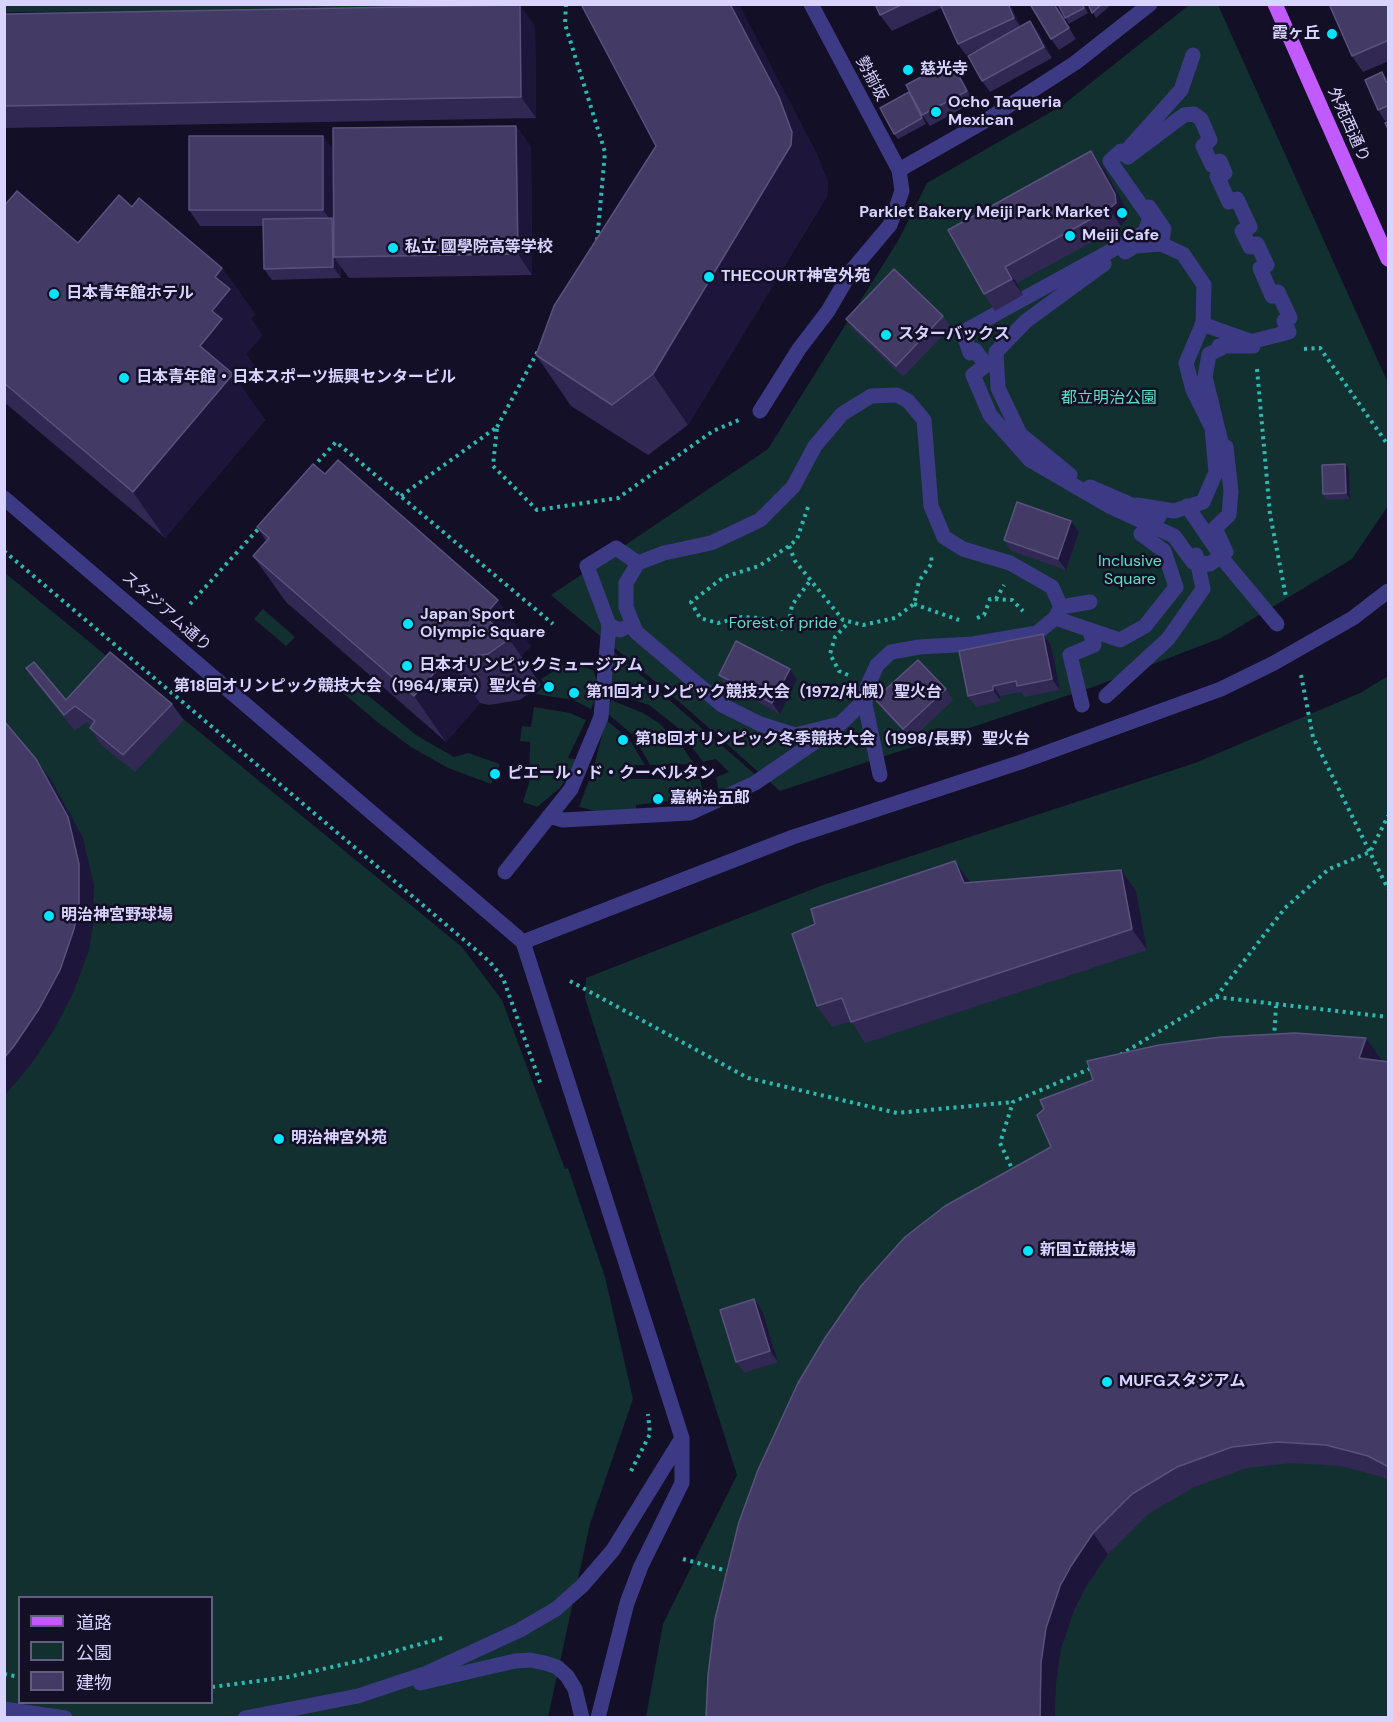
<!DOCTYPE html>
<html>
<head>
<meta charset="utf-8">
<style>
  body { margin:0 }
  #map { position:relative; width:1393px; height:1722px; overflow:hidden; background:#130f26; font-family:"DM Sans","Noto Sans JP",sans-serif }
  canvas { display:block }
  .frame { position:absolute; inset:0; border:6px solid #d9d4ff; pointer-events:none }
  .legend { position:absolute; left:18px; top:1596px; width:195px; height:108px; box-sizing:border-box; background:#130f26; border:2px solid #625e7d; margin:0; padding:8px 10px; list-style:none; font-size:18px; color:#d9d4ff }
  .legend li { display:flex; align-items:center; gap:12px; height:30px }
  .legend b { width:30px; border:2px solid #625e7d }
</style>
</head>
<body>
<div id="map">
<canvas width="1393" height="1722"></canvas>
<div class="frame"></div>
<ul class="legend">
<li><b style="height:8px;background:#c25bff"></b>道路</li>
<li><b style="height:16px;background:#12302f"></b>公園</li>
<li><b style="height:16px;background:#433a66"></b>建物</li>
</ul>
</div>
<script>
const g = document.querySelector('canvas').getContext('2d');
g.lineJoin = 'round';
function fillPath(path, color) { g.fillStyle = color; g.fill(path, 'evenodd'); }
const toPath = rows => new Path2D(rows.map(r => 'M' + r).join(''));
function strokePath(path, color, width, dash) { g.strokeStyle = color; g.lineWidth = width; g.lineCap = dash ? 'butt' : 'round'; g.setLineDash(dash || []); g.stroke(path); }
function label(font, color, halo, rows, align = 'center') {
  g.font = font + ' "DM Sans","Noto Sans JP",sans-serif'; g.lineWidth = 5; g.setLineDash([]); g.textBaseline = 'middle'; g.strokeStyle = halo; g.fillStyle = color; for (const [text, x, y, turn = 0] of rows) {
    g.save(); g.translate(x, y); g.rotate((+turn || 0) * Math.PI / 180); g.textAlign = isNaN(turn) ? turn : align; if (halo) g.strokeText(text, 0, 0); g.fillText(text, 0, 0); g.restore();
  }
}
fillPath(toPath([
  [4,5,433,5,433,10,5,12],
  [1189,5,1218,5,1388,383,1388,506,1352,559,1221,638,1096,686,780,791,676,699,551,595,768,449,899,239,927,183,1063,105],
  [4,572,462,947,502,1000,565,1169,568,1168,605,1277,633,1399,590,1524,548,1717,5,1717],
  [20,1598,212,1598,212,1702,20,1702],
  [263,609,295,637,286,646,254,619],
  [607,646,757,776,719,793,716,777,729,772,716,759,703,762,677,727,649,705,611,692],
  [569,662,593,670,597,681,596,697,591,709,573,700,535,694,545,685,541,679],
  [1388,676,1388,1717,646,1717,663,1624,737,1475,585,998,586,978,823,885,1195,763,1360,693],
  [353,683,416,735,454,757,468,753,500,764,491,784,448,768,411,747,376,721,343,693],
  [611,700,643,713,659,723,683,748,694,764,650,765,633,735,608,714],
  [534,707,570,713,586,720,568,758,579,760,560,788,537,807,523,802,529,783,530,742,520,741,522,726,531,727],
  [606,720,629,739,645,765,632,765,624,779,700,779,704,797,636,805,636,813,596,811,579,807,593,770]
]), '#12302f');
strokePath(toPath([
  [566,4,565,24,605,152,597,242],
  [1304,349,1320,348,1388,445],
  [1257,369,1270,514,1286,597],
  [497,427,538,351],
  [313,467,336,442,553,624],
  [401,496,497,427,493,466,537,510,618,498,713,431,739,420],
  [808,507,797,539,789,546,759,566,724,577,691,602,700,618,718,623,742,617,761,618,782,629,790,617,792,605,810,581],
  [789,546,795,561,843,620,863,625,895,618,914,604,919,581,932,563,931,556],
  [4,551,489,961,503,978,541,1085],
  [996,599,1004,585],
  [190,604,260,527],
  [914,604,959,620],
  [977,618,984,615,990,599,1012,600,1023,611],
  [848,675,839,671,830,654,835,637,849,622],
  [1301,675,1313,737,1388,889],
  [570,981,748,1078,897,1113,1013,1102],
  [1216,997,1388,1017],
  [1274,1038,1276,1006],
  [1120,1055,1216,997,1285,908,1329,869,1370,852,1388,816],
  [1014,1173,1000,1143,1013,1102,1094,1067],
  [631,1471,650,1434,648,1414],
  [683,1559,731,1572],
  [4,1674,20,1677],
  [212,1687,288,1677,367,1659,442,1638]
]), '#2fb8b0', 4, [3, 4.5]);
strokePath(toPath([
  [1194,114,1201,119,1210,140,1203,146,1212,165,1220,161,1225,173,1217,176,1229,202,1237,199,1250,227,1242,231,1250,247,1257,244,1267,265,1260,268,1272,296,1278,292,1290,318,1284,321,1289,332,1254,341,1253,346,1219,346,1220,349,1209,354,1205,377,1222,446,1226,447,1231,491,1229,515,1215,528,1226,552,1210,564,1193,562,1174,536,1111,507,1030,460,990,415,973,375,986,365,975,350,970,353,963,332,1145,232,1150,218,1110,161,1121,151,1128,157,1184,115,1194,114],
  [1129,148,1181,90,1193,55],
  [899,170,985,121,1075,63,1150,4],
  [1149,207,1164,229,1161,244],
  [1125,252,1135,246,1161,244,1183,254,1204,285,1203,323,1186,363,1193,390,1212,428,1216,472,1203,502,1174,511,1137,505],
  [1202,324,1250,341],
  [760,411,799,349,828,311,852,270,890,225,902,191,899,170,811,4],
  [1070,475,1020,434,998,388,996,352,1026,321,1104,264],
  [1090,487,1159,517],
  [4,498,523,942,682,1438,682,1483,641,1566,627,1603,598,1718],
  [1187,506,1226,563,1277,624],
  [1061,607,1090,602],
  [1055,618,1120,640,1145,626,1176,587,1164,551,1141,534],
  [633,624,620,630,609,625,587,566,616,548,638,563],
  [1106,696,1168,639,1203,589,1196,555],
  [865,700,840,724,795,735,760,724,722,705,636,632,626,607,626,583,638,563,664,553,711,543,760,520,793,487,815,446,842,414,871,396,897,395,908,401,924,420,931,506,944,537,963,549,1010,563,1052,587,1061,607,1055,618,1037,633,973,644,919,647,891,652,877,665,867,687,865,704,880,775],
  [1082,705,1070,655,1094,645,1090,632],
  [549,816,563,820,690,813,755,783,835,728],
  [505,872,571,789,601,717,609,625],
  [523,942,793,837,1021,762,1221,689,1274,663,1353,618,1388,591],
  [420,1683,515,1661,530,1660,545,1663,557,1667,567,1676,575,1689,582,1718],
  [4,1709,65,1718],
  [245,1718,358,1696,427,1673,520,1630,556,1609,582,1586,613,1550,682,1438]
]), '#3d3a85', 15);
strokePath(toPath([
  [1275,4,1388,259]
]), '#c25bff', 15);
fillPath(toPath([
  [468,4,511,4,468,5],
  [875,4,1010,4,1021,27,1030,21,1038,32,1052,58,990,92,982,81,987,45,966,55,958,44,941,8,892,31,880,15],
  [1055,4,1076,39,1059,50,1051,39],
  [1058,4,1083,4,1088,13,1069,24],
  [1088,4,1112,4,1096,18],
  [1389,4,1389,61,1363,72,1352,56],
  [4,14,535,26,536,118,4,128],
  [958,72,974,102,930,126,922,115],
  [1382,72,1389,81,1389,120,1385,121,1378,110],
  [912,98,926,124,898,139,894,134],
  [516,126,531,147,532,275,349,278,340,266,341,278,272,280,264,269,263,226,200,226,189,210,333,150],
  [814,148,828,182,827,196,688,425,648,455,571,406,536,355],
  [1103,167,1127,210,1127,219,1121,226,1017,283,1023,295,995,311,984,294,948,230],
  [4,206,78,243,132,207,222,268,255,314,251,319,262,335,246,354,254,365,239,383,265,420,165,538,4,402],
  [943,316,951,327,903,377,854,330,846,319],
  [1345,464,1349,469,1350,499,1327,500,1323,494],
  [1071,521,1079,532,1066,570,1011,551,1004,540],
  [257,527,531,646,521,656,541,685,520,700,489,705,480,703,446,742,286,602,253,556,266,541],
  [1043,634,1051,645,1060,690,1024,697,1021,692,1000,696,1001,701,976,707,968,696],
  [26,668,66,700,172,704,184,720,135,772,101,745,90,728,92,726,86,722,75,731,37,684],
  [719,675,797,680,780,714,726,686],
  [946,689,953,700,911,740,883,710,875,699],
  [970,883,1136,891,1147,950,865,1043,851,1021,832,1027,817,1006],
  [1366,1038,1381,1059,1380,1061,1389,1062,1389,1480,1382,1477,1341,1466,1292,1463,1247,1468,1192,1488,1147,1515,1108,1554,1086,1587,1075,1608,1061,1649,1056,1684,1055,1718,706,1718],
  [762,1310,778,1362,744,1373,736,1362]
]), '#312854');
fillPath(toPath([
  [730,4,739,4,814,148,828,182,827,196,688,425,653,374],
  [1008,4,1010,4,1022,29,1014,18],
  [1054,4,1055,4,1076,39,1069,28],
  [520,5,535,26,536,118,521,97],
  [1030,21,1038,32,1052,58,1044,47],
  [951,61,958,72,974,102,967,91],
  [516,126,531,147,532,275,518,254],
  [323,136,335,152,334,257,340,266,341,278,333,267,332,222,323,210],
  [1091,151,1103,167,1127,210,1127,219,1121,226,1109,209],
  [1005,267,1017,283,1023,295,1012,279],
  [222,268,255,314,251,319,262,335,246,354,254,365,239,383,265,420,165,538,133,492,200,346,215,277],
  [1345,464,1349,469,1350,499,1346,493],
  [1071,521,1079,532,1066,570,1058,559],
  [498,600,531,646,521,656,509,639,484,616],
  [1043,634,1051,645,1060,690,1052,679],
  [448,657,480,703,446,742,414,696],
  [790,669,797,680,780,714,772,703],
  [993,686,1000,696,1001,701,993,690],
  [36,759,51,780,83,838,94,885,93,925,89,950,74,991,54,1030,29,1067,4,1096,4,1058],
  [955,861,970,882,978,904,964,883],
  [1121,870,1136,891,1147,950,1132,929],
  [1366,1038,1381,1059,1374,1079,1359,1058],
  [754,1299,762,1310,778,1362,770,1351],
  [1093,1533,1108,1554,1086,1587,1075,1608,1061,1649,1056,1684,1055,1718,1040,1718,1041,1663,1046,1628,1060,1586,1071,1566]
]), '#1d163a');
const building = toPath([
  [581,4,730,4,779,97,792,132,791,145,653,374,612,405,536,355,554,306,656,146,581,4],
  [875,4,903,4,880,15,875,4],
  [940,4,1008,4,1014,18,958,44,940,4],
  [1030,4,1054,4,1069,28,1051,39,1030,4],
  [1058,4,1082,4,1084,8,1065,18,1058,4],
  [1088,4,1102,4,1092,13,1088,4],
  [1329,4,1389,4,1389,40,1352,56,1329,4],
  [520,5,521,97,4,106,4,14,520,5],
  [1030,21,1044,47,982,81,968,56,1030,21],
  [951,61,967,91,922,115,906,85,951,61],
  [1382,72,1386,82,1389,81,1389,105,1378,110,1365,80,1382,72],
  [909,92,922,118,894,134,880,108,909,92],
  [1389,121,1389,131,1385,123,1389,121],
  [516,126,518,254,334,257,333,128,516,126],
  [189,136,323,136,323,210,189,210,189,136],
  [1091,151,1115,194,1116,203,1109,209,1005,267,1012,279,984,294,948,230,1091,151],
  [17,191,78,243,119,195,132,207,139,198,222,268,215,277,230,289,212,311,222,319,200,346,233,374,133,492,4,383,4,206,17,191],
  [332,218,333,267,264,269,263,219,332,218],
  [894,269,943,316,896,366,846,319,894,269],
  [338,460,498,600,484,616,509,639,488,654,457,659,448,657,414,696,253,556,269,538,257,527,313,464,325,474,338,460],
  [1345,464,1346,493,1323,494,1322,465,1345,464],
  [1017,502,1071,521,1058,559,1004,540,1017,502],
  [1043,634,1052,679,1017,686,1016,681,993,686,993,690,968,696,959,651,1043,634],
  [736,641,790,669,772,703,719,675,736,641],
  [110,652,172,704,123,755,90,728,95,721,75,706,64,715,26,668,34,662,66,700,110,652],
  [918,660,946,689,903,729,875,699,918,660],
  [4,721,36,759,68,817,79,864,79,904,74,929,60,970,39,1009,14,1046,4,1058,4,721],
  [955,861,964,883,1121,870,1132,929,851,1022,842,998,817,1006,792,934,815,924,811,909,955,861],
  [1295,1033,1366,1038,1359,1058,1389,1062,1389,1467,1368,1456,1326,1445,1277,1442,1232,1447,1177,1467,1132,1494,1093,1533,1071,1566,1060,1586,1046,1628,1041,1663,1040,1718,706,1718,708,1675,715,1619,739,1522,758,1470,798,1383,825,1338,861,1286,905,1237,945,1206,1051,1147,1037,1115,1044,1109,1040,1100,1093,1080,1087,1061,1159,1045,1221,1037,1295,1033],
  [754,1299,770,1351,736,1362,720,1310,754,1299]
]);
fillPath(building, '#433a66');
strokePath(building, '#5a527e', 1.5);
for (const [x, y, r, color] of [
  [1332,34,6,"#00e5ff"],
  [908,70,6,"#00e5ff"],
  [936,112,6,"#00e5ff"],
  [1122,213,6,"#00e5ff"],
  [1070,236,6,"#00e5ff"],
  [393,248,6,"#00e5ff"],
  [709,277,6,"#00e5ff"],
  [54,294,6,"#00e5ff"],
  [886,335,6,"#00e5ff"],
  [124,378,6,"#00e5ff"],
  [408,624,6,"#00e5ff"],
  [407,666,6,"#00e5ff"],
  [549,687,6,"#00e5ff"],
  [574,693,6,"#00e5ff"],
  [623,740,6,"#00e5ff"],
  [495,774,6,"#00e5ff"],
  [658,799,6,"#00e5ff"],
  [49,916,6,"#00e5ff"],
  [279,1139,6,"#00e5ff"],
  [1028,1251,6,"#00e5ff"],
  [1107,1382,6,"#00e5ff"]
]) { const dot = new Path2D(); dot.arc(x, y, r, 0, 2 * Math.PI); g.fillStyle = color; g.fill(dot); strokePath(dot, '#130f26', 2); }
label('bold 16px', '#d9d4ff', '#130f26', [
  ["霞ヶ丘",1320,34,"right"],
  ["慈光寺",920,70],
  ["Ocho Taqueria",948,103],
  ["Mexican",948,121],
  ["Parklet Bakery Meiji Park Market",1110,213,"right"],
  ["Meiji Cafe",1082,236],
  ["私立 國學院高等学校",405,248],
  ["THECOURT神宮外苑",721,277],
  ["日本青年館ホテル",66,294],
  ["スターバックス",898,335],
  ["日本青年館・日本スポーツ振興センタービル",136,378],
  ["Japan Sport",420,615],
  ["Olympic Square",420,633],
  ["日本オリンピックミュージアム",419,666],
  ["第18回オリンピック競技大会（1964/東京）聖火台",537,687,"right"],
  ["第11回オリンピック競技大会（1972/札幌）聖火台",586,693],
  ["第18回オリンピック冬季競技大会（1998/長野）聖火台",635,740],
  ["ピエール・ド・クーベルタン",507,774],
  ["嘉納治五郎",670,799],
  ["明治神宮野球場",61,916],
  ["明治神宮外苑",291,1139],
  ["新国立競技場",1040,1251],
  ["MUFGスタジアム",1119,1382]
], 'left');
label('16px', '#d9d4ff', '#130f26', [
  ["勢揃坂",871,79,62],
  ["外苑西通り",1348,125,66],
  ["スタジアム通り",166,612,41]
]);
label('16px', '#5fe0c0', '#130f26', [
  ["都立明治公園",1109,399],
  ["Inclusive",1130,562],
  ["Square",1130,580],
  ["Forest of pride",783,624]
]);
</script>
</body>
</html>
